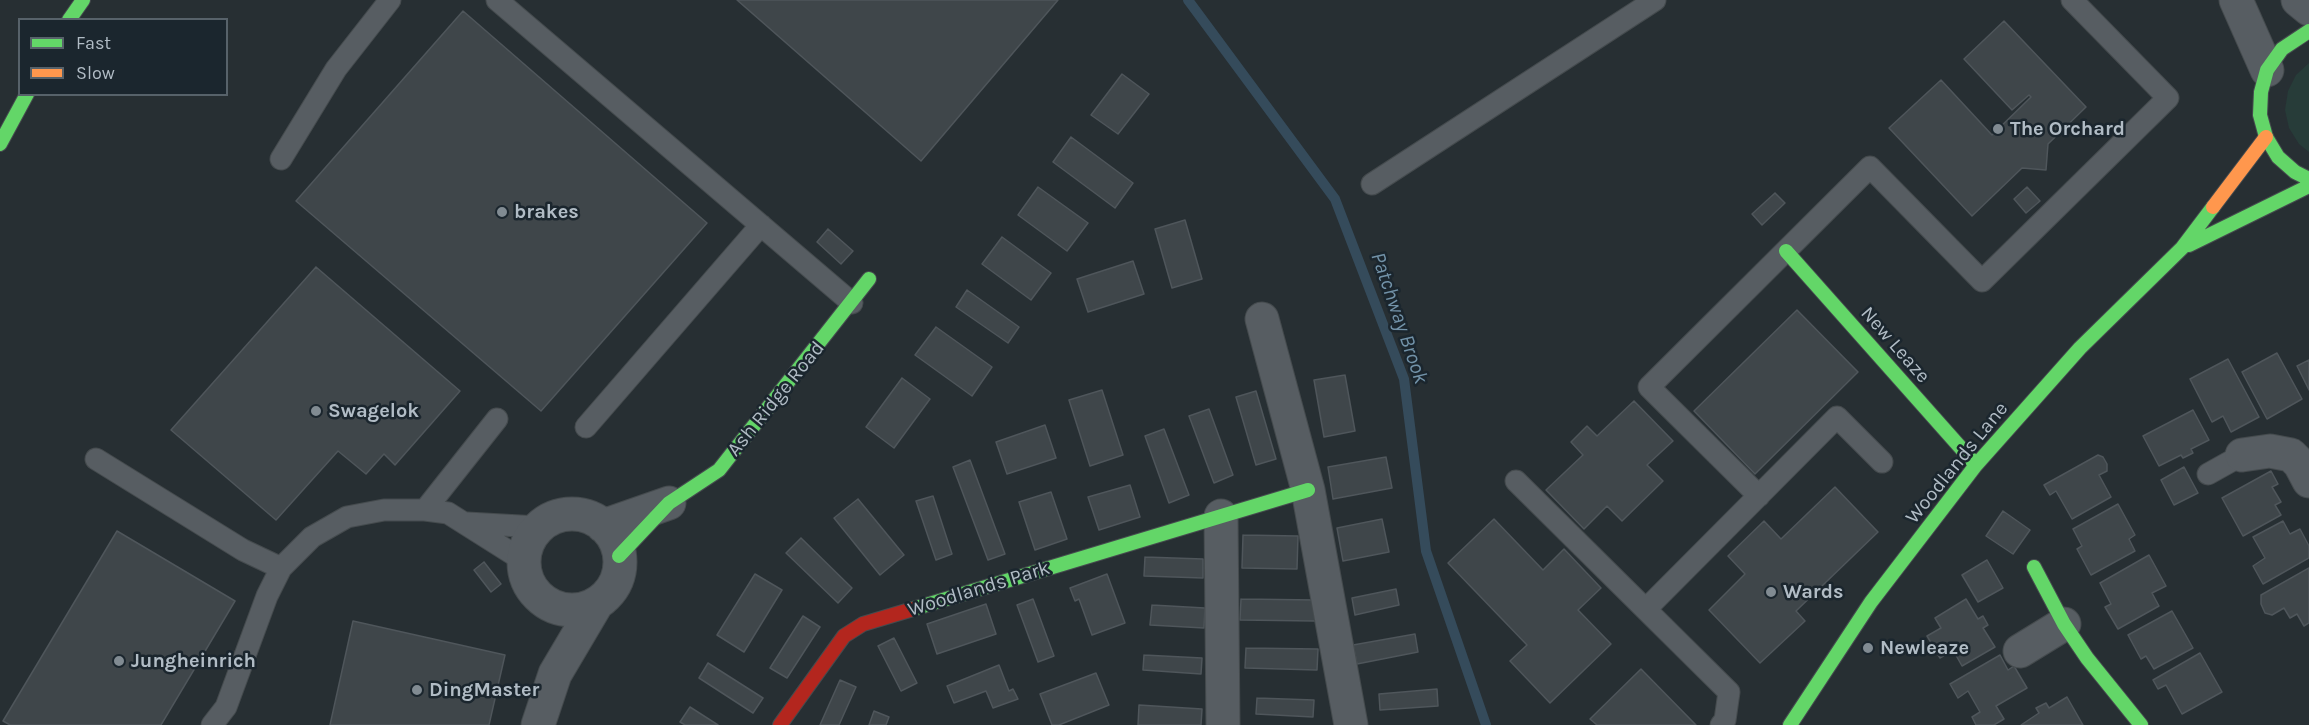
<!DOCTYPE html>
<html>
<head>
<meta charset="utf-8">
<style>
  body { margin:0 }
  #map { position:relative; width:2309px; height:725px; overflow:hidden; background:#272f33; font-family:Karla,sans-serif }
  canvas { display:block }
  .legend { position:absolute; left:18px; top:18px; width:210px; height:78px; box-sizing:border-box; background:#1b262e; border:2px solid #57626a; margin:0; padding:8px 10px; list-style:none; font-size:18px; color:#b1bcc5 }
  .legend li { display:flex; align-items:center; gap:12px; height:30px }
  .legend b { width:30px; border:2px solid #57626a }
</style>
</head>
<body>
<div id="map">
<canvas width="2309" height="725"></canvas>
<ul class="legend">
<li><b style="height:8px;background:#63d668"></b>Fast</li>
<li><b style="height:8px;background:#ff974d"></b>Slow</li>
</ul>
</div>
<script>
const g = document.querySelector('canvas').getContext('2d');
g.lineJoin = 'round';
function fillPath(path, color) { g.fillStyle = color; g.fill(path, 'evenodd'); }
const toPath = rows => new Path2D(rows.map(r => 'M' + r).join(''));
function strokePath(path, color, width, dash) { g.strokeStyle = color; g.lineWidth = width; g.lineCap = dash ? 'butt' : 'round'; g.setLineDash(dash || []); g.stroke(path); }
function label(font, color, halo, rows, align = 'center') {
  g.font = font + ' Karla,sans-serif'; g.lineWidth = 5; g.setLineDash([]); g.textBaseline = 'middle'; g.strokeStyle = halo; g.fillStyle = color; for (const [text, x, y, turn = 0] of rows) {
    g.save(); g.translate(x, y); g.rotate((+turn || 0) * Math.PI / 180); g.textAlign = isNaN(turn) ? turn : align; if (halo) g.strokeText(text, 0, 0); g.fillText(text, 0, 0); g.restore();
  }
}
fillPath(toPath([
  [2309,63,2309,152,2299,144,2289,128,2285,110,2288,91,2296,75]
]), '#273c39');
strokePath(toPath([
  [1188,0,1335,199,1404,379,1426,551,1486,725]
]), '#354b5b', 10);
const building = toPath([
  [737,0,1058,0,921,161,737,0],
  [463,11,707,223,541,411,296,201,463,11],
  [2004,21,2086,107,2048,144,2046,170,2022,168,1972,216,1889,128,1941,80,1992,135,2031,97,2029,95,2012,110,1964,59,2004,21],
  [1122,74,1149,94,1118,134,1091,115,1122,74],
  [1071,137,1133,183,1115,208,1053,162,1071,137],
  [1038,187,1088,223,1067,251,1018,215,1038,187],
  [2027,187,2040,201,2026,213,2014,199,2027,187],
  [1775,193,1785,203,1762,225,1752,214,1775,193],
  [1185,220,1202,279,1172,288,1155,229,1185,220],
  [828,229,853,251,841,264,817,242,828,229],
  [1002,237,1051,273,1031,300,982,264,1002,237],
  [1133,261,1144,294,1088,312,1077,279,1133,261],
  [316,267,460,391,395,465,384,454,366,474,338,451,276,520,171,430,316,267],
  [967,290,1019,327,1008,343,956,307,967,290],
  [1797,310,1858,372,1755,474,1694,411,1797,310],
  [936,327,992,367,972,396,915,355,936,327],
  [2277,353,2302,399,2267,419,2242,372,2277,353],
  [2228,359,2259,417,2231,432,2223,416,2212,422,2190,379,2228,359],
  [2309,360,2309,390,2297,366,2309,360],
  [1345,375,1355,431,1324,437,1314,380,1345,375],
  [902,378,930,399,894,448,866,427,902,378],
  [1102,390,1123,455,1090,466,1069,400,1102,390],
  [1256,391,1276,459,1256,465,1236,397,1256,391],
  [1634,401,1673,441,1647,465,1663,481,1622,521,1607,506,1584,529,1546,490,1583,455,1571,442,1587,426,1597,436,1634,401],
  [1209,409,1233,475,1214,483,1189,416,1209,409],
  [2193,410,2209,440,2191,449,2193,453,2183,458,2181,455,2159,466,2143,436,2193,410],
  [1045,425,1056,458,1007,474,996,442,1045,425],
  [1164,429,1189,495,1169,503,1145,436,1164,429],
  [2098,455,2103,457,2107,464,2107,471,2099,475,2111,497,2072,519,2056,491,2050,495,2044,485,2098,455],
  [1386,457,1392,488,1333,499,1328,467,1386,457],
  [970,460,1005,554,988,560,953,467,970,460],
  [2184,467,2198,493,2174,505,2161,480,2184,467],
  [2271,471,2278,484,2272,487,2281,502,2275,505,2281,515,2243,536,2222,498,2271,471],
  [1130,485,1140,517,1099,530,1088,497,1130,485],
  [1835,487,1878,532,1796,611,1805,621,1760,663,1709,610,1745,574,1728,556,1764,521,1781,539,1835,487],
  [1051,492,1067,539,1035,550,1019,502,1051,492],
  [933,496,952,554,936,560,916,501,933,496],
  [858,499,904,555,880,575,834,518,858,499],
  [2118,504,2135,535,2129,539,2135,551,2091,575,2077,549,2082,546,2073,529,2118,504],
  [2003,511,2030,530,2013,554,1986,536,2003,511],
  [1382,519,1389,552,1343,561,1337,528,1382,519],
  [1494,519,1543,570,1564,549,1601,588,1578,610,1611,644,1550,703,1510,661,1527,645,1448,563,1494,519],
  [2283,521,2290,534,2300,529,2309,546,2309,558,2263,584,2253,566,2265,558,2253,537,2283,521],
  [117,531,235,601,161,725,10,725,3,721,117,531],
  [1243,535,1298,536,1297,569,1242,568,1243,535],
  [801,538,852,588,838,603,786,553,801,538],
  [2149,555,2166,586,2152,593,2159,606,2118,629,2105,607,2111,604,2100,583,2149,555],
  [1145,557,1203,559,1203,578,1144,576,1145,557],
  [1987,560,2003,588,1978,602,1962,575,1987,560],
  [484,562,501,584,491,592,474,570,484,562],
  [2309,568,2309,623,2304,626,2297,614,2290,618,2284,608,2272,615,2265,613,2261,604,2261,595,2309,568],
  [755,574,782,590,744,652,717,635,755,574],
  [1107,574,1125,623,1092,635,1079,599,1075,601,1070,588,1107,574],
  [1396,589,1399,605,1355,615,1352,598,1396,589],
  [1033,599,1054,656,1038,662,1017,605,1033,599],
  [1241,599,1316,600,1315,621,1240,620,1241,599],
  [1966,599,1978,619,1983,616,1988,625,1983,628,1995,647,1962,666,1953,650,1940,658,1927,636,1941,628,1935,618,1966,599],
  [986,604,996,634,937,654,927,624,986,604],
  [1152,605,1205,608,1204,628,1150,625,1152,605],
  [2172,611,2193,648,2154,669,2146,656,2141,659,2128,635,2172,611],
  [803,616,820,627,787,678,770,668,803,616],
  [353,621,505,655,489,725,330,725,353,621],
  [1415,634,1418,652,1357,664,1353,645,1415,634],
  [894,638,917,683,901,691,878,646,894,638],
  [1246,648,1318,649,1317,670,1245,668,1246,648],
  [2200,653,2222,692,2182,714,2166,685,2158,689,2153,680,2200,653],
  [1144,655,1202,658,1201,674,1143,670,1144,655],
  [2000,655,2008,670,2014,666,2027,688,1996,706,2004,719,1994,725,1976,725,1972,717,1980,712,1968,691,1958,698,1950,684,2000,655],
  [708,663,763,698,753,713,699,678,708,663],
  [999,665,1009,691,1013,689,1018,699,993,708,986,691,954,703,947,686,999,665],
  [1641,669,1696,725,1597,725,1590,719,1641,669],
  [1096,673,1109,705,1059,725,1052,725,1040,694,1096,673],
  [840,680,856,687,839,725,820,725,840,680],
  [1437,689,1438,706,1380,710,1379,694,1437,689],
  [2067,697,2083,725,2021,725,2039,713,2036,708,2046,703,2049,708,2067,697],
  [1257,698,1314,700,1313,717,1256,714,1257,698],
  [1139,705,1202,709,1201,725,1138,725,1139,705],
  [690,707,718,725,685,725,680,722,690,707],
  [874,711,889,717,886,725,869,725,874,711]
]);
fillPath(building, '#3f464a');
strokePath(building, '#4f565b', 1.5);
const lane = toPath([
  [497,0,852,303],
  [281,159,336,69,390,0],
  [1372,184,1655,0],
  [586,427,761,225],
  [96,459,243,550,281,568],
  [2208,474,2242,455],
  [1516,481,1729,692,1725,720,1721,725],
  [1759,496,1649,387,1870,167,1982,281,2168,98,2072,0],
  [425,510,497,419],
  [467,523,538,527],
  [1646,609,1837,417,1882,462],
  [212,725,226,707,267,596,281,568,312,537,347,517,384,510,425,510,448,513,524,561]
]);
const street = toPath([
  [2236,0,2267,70],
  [2298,0,2309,9],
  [1262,319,1308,490,1351,725],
  [2242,455,2270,451,2291,455,2300,464,2309,481],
  '524 562a48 48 0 1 1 96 0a48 48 0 1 1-96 0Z',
  [1221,516,1223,725],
  [603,526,669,503],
  [2020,651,2064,624],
  [538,725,555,674,597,603]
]);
const fast = toPath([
  [69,20,83,0],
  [2309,31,2282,49,2267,70,2261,92,2260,115,2266,137,2278,157,2295,172,2309,179],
  [0,144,27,94],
  [2189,245,2309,186],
  [1786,251,1976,465],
  [619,556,669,503,719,470,869,279],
  [2034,567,2064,624,2087,658,2141,725],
  [913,609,1308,490],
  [1790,725,1871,602,1976,465,2080,348,2182,248,2213,207]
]);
const slow = toPath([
  [2213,207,2266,137]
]);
const jam = toPath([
  [780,725,844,636,863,624,913,609]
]);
strokePath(lane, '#454b4e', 23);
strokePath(street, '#454b4e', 35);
strokePath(fast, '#454b4e', 16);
strokePath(slow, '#454b4e', 16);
strokePath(jam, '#454b4e', 16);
strokePath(lane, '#575d62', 21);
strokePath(street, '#575d62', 33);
strokePath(fast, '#63d668', 14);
strokePath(slow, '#ff974d', 14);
strokePath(jam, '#b3261e', 14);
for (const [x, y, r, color] of [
  [1998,129,6,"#818b92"],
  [502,212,6,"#818b92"],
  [316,411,6,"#818b92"],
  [1771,592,6,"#818b92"],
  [1868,648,6,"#818b92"],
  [119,661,6,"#818b92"],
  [417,690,6,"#818b92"]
]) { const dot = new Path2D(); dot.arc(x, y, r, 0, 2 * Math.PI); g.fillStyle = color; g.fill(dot); strokePath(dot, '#1b262e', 2); }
label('bold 20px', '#b1bcc5', '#1b262e', [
  ["The Orchard",2010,129],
  ["brakes",514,212],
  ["Swagelok",328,411],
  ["Wards",1783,592],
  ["Newleaze",1880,648],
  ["Jungheinrich",131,661],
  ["DingMaster",429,690]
], 'left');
label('20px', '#b1bcc5', '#1b262e', [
  ["New Leaze",1895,345,49],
  ["Ash Ridge Road",776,399,-51],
  ["Woodlands Lane",1957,463,-51],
  ["Woodlands Park",979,589,-17]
]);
label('italic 21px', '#7292a8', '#1b262e', [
  ["Patchway Brook",1399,318,71]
]);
</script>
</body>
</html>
